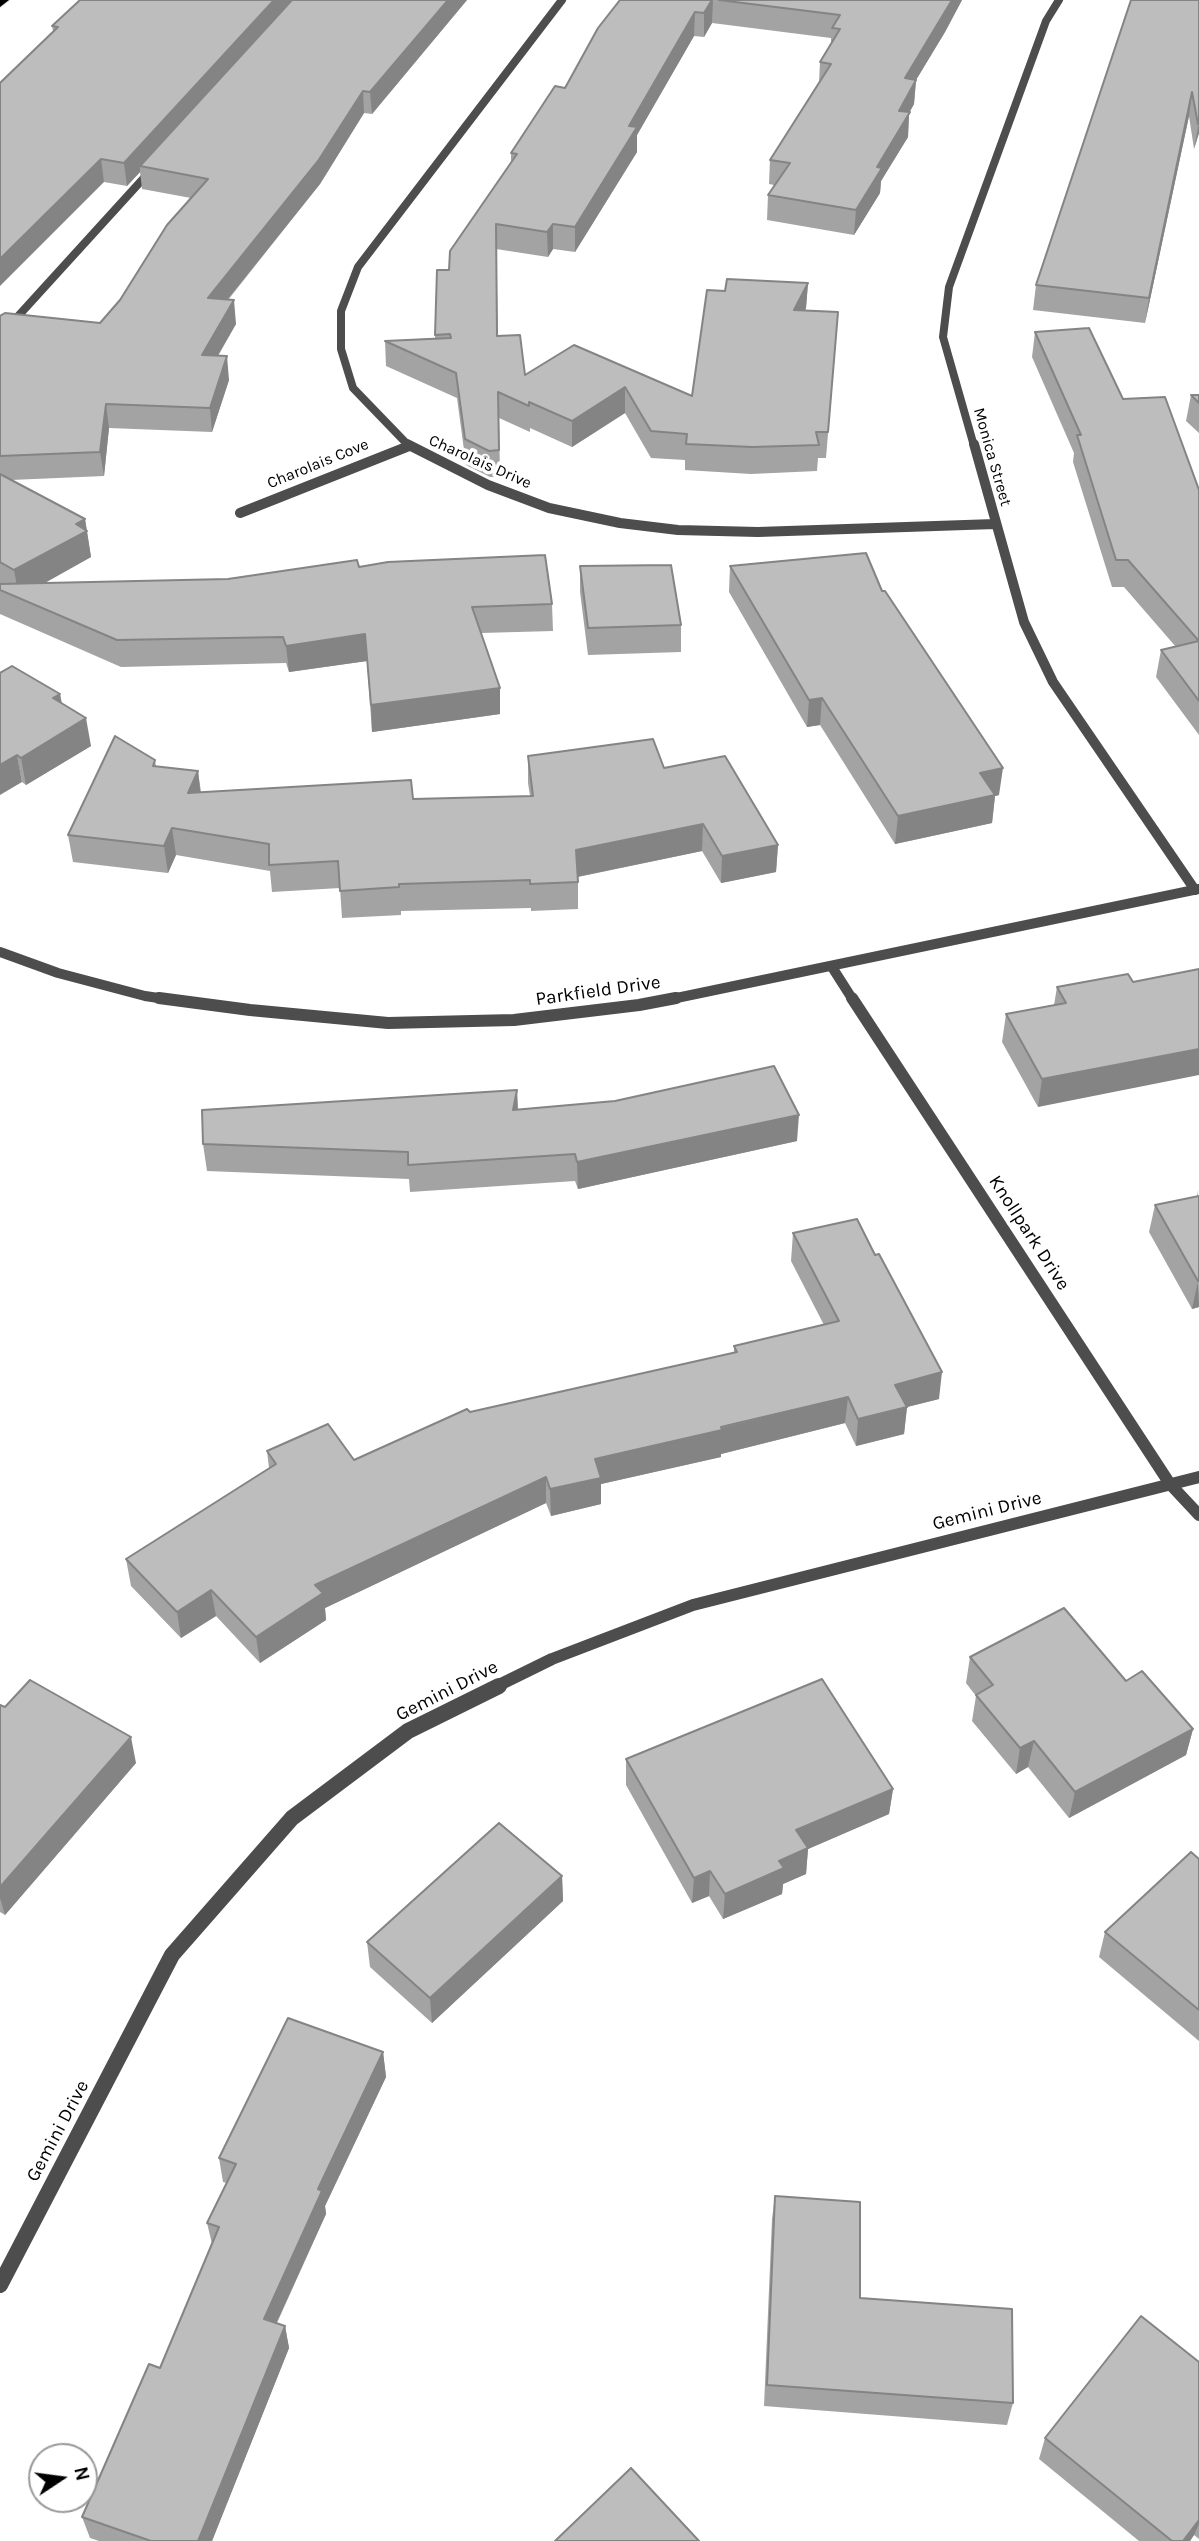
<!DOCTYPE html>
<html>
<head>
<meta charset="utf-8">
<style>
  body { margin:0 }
  #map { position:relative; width:1199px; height:2541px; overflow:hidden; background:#fff; font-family:Karla,sans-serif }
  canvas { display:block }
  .north { position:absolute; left:28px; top:2443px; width:70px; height:70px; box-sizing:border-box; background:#fff; border:2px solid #999; border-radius:50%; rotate:77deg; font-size:19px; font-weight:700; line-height:28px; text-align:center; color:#000 }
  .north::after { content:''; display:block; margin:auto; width:24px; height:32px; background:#000; clip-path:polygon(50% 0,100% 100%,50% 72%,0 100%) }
</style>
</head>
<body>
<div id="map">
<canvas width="1199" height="2541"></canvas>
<div class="north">N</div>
</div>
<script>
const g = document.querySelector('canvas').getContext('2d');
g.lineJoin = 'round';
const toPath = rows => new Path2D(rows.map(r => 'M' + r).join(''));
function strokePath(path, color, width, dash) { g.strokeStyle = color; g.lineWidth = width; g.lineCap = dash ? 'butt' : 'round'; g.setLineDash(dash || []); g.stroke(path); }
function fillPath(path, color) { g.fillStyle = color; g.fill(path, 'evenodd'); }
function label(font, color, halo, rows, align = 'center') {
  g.font = font + ' Karla,sans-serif'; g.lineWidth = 7; g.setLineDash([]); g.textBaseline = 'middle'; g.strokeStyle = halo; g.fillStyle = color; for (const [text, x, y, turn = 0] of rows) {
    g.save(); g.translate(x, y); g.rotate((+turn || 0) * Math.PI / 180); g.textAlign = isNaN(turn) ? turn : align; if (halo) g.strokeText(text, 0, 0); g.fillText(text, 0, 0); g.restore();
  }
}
const major = toPath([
  [0,0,9,0,0,7,0,0]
]);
strokePath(major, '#dbdbdb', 2);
strokePath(toPath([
  [0,336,152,169],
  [409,446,353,388,341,349,341,311,358,267,562,0],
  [974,446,943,337,949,287,1046,21,1059,0]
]), '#4d4d4d', 8);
strokePath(toPath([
  [407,444,488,485,549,508,620,523,678,530,758,532,995,524],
  [974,444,1024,622,1053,682,1195,890],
  [240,513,409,446],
  [0,952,58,973,145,996,172,1000],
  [832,967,853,1000],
  [667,1000,1199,889]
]), '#4d4d4d', 10);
strokePath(toPath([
  [159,998,250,1010,388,1023,514,1020,639,1005,676,998],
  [852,998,1170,1484,1199,1515],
  [495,1687,552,1659,693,1605,1199,1477]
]), '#4d4d4d', 12);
strokePath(toPath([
  [0,2285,172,1955,292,1818,408,1731,499,1686]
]), '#4d4d4d', 16);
fillPath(major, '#000');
fillPath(toPath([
  [80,0,467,0,372,114,364,113,320,184,228,300,236,324,218,356,229,380,212,432,109,428,104,476,11,480,85,519,91,557,45,583,228,579,359,567,552,604,553,631,481,633,500,714,372,732,367,661,289,672,286,663,121,667,0,614,0,316,100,323,120,300,191,198,142,189,140,172,127,186,104,182,53,31,52,26],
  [620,0,962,0,945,32,916,80,914,104,909,113,908,137,881,181,880,193,854,235,767,220,768,195,774,185,769,184,770,160,819,83,820,62,831,44,831,38,712,23,704,37,694,36,637,135,637,152,575,252,553,249,548,257,496,249,498,336,525,375,574,345,692,396,725,291,808,283,806,308,805,310,836,338,826,458,818,458,817,471,751,474,685,470,685,460,651,458,625,413,572,447,530,428,530,432,499,418,500,477,490,477,466,465,457,398,386,366,385,341,435,338,437,270,449,270,511,163,511,153,565,88],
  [1199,0,1199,133,1194,149,1189,116,1145,323,1033,310,1036,285],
  [1035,332,1123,399,1199,490,1199,735,1156,677,1161,650,1176,647,1124,587,1112,587,1073,462,1074,453,1032,357],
  [1191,395,1199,395,1199,433,1186,421],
  [580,566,681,625,681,652,588,655,580,592],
  [730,566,882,591,999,795,995,796,992,823,895,844,820,725,807,727,729,592],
  [0,673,60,694,62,703,91,746,26,785,22,782],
  [528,756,664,768,778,845,776,872,721,883,702,851,578,877,578,909,531,911,531,908,401,911,401,915,342,918,340,888,272,892,270,871,176,855,168,873,73,862,68,835,155,760,156,767,198,771,201,792,413,799,530,796,528,783],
  [1133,982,1038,1107,1002,1042,1006,1014,1054,1005,1057,987],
  [517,1090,518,1110,797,1141,578,1189,575,1181,410,1192,409,1179,207,1171,203,1144],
  [1198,1190,1199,1307,1192,1309,1149,1232,1155,1205,1197,1197],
  [793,1233,939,1399,907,1407,904,1434,856,1446,845,1423,721,1454,721,1457,601,1484,601,1504,551,1516,546,1503,325,1608,326,1620,260,1663,216,1616,181,1638,131,1586,126,1559,269,1468,267,1451,354,1460,470,1412,734,1353,734,1346,824,1325,791,1261],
  [970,1657,1126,1681,1193,1729,1186,1755,1069,1818,1028,1767,1016,1774,972,1721,976,1696,966,1683],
  [0,1705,136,1763,5,1915,0,1912],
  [626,1759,893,1789,889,1814,808,1849,806,1874,783,1884,782,1894,723,1919,709,1896,692,1903,626,1785],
  [1199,1859,1199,2041,1099,1957,1105,1932],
  [562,1876,563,1901,432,2023,370,1967,367,1942],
  [383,2052,386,2077,325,2206,326,2214,277,2323,285,2326,289,2348,212,2541,99,2541,90,2538,82,2517,160,2368,212,2244,207,2223,227,2183,223,2182,219,2158],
  [775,2196,860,2298,1013,2403,1007,2425,764,2406,772,2219],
  [1199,2362,1199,2539,1194,2535,1190,2541,1139,2541,1039,2459,1045,2438]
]), '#a3a3a3');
fillPath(toPath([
  [274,0,296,0,140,166,140,172,127,186,124,163],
  [448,0,467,0,372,114,370,92],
  [713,0,712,23,704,37,704,13],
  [952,0,962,0,945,32,916,80,914,104,909,113,908,137,881,181,880,193,854,235,856,210,877,167,905,78],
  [695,12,694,36,637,135,637,152,575,252,575,227,629,126],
  [363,91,364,113,320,184,210,321,208,298],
  [1192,92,1189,116,1145,323,1149,298],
  [1199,122,1199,133,1194,149],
  [101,159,104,182,0,286,0,259],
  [553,224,553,249,548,257,547,232],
  [808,283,806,308,793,336,794,310],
  [234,300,236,324,204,379,202,355],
  [227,356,229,380,212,432,210,408],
  [625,387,625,413,572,447,572,421],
  [106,404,109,428,104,476,100,452],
  [85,519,91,557,19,597,14,570,76,524],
  [365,634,367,661,289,672,286,646],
  [500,688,500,714,372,732,371,705],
  [60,694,64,721,53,698],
  [822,698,820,725,807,727,809,700],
  [86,718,91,746,26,785,21,758],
  [17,755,22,782,0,795,0,765],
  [1003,768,999,795,995,796,992,823,895,844,898,816,980,773],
  [198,771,201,798,188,793],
  [703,824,702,851,576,877,576,850],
  [172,828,176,855,168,873,164,846],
  [778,845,776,872,721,883,722,856],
  [1199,1049,1199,1075,1038,1107,1042,1079],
  [517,1090,518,1117,513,1110],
  [799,1115,797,1141,578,1189,577,1162],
  [1198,1281,1199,1307,1192,1309],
  [942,1372,939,1399,907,1407,904,1434,856,1446,858,1419,895,1385],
  [848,1397,845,1423,721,1454,721,1457,601,1484,601,1504,551,1516,550,1489,595,1459],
  [546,1477,546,1503,325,1608,326,1620,260,1663,256,1637,315,1585],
  [211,1590,216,1616,181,1638,177,1612],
  [1193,1729,1186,1755,1069,1818,1075,1792],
  [131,1737,136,1763,5,1915,0,1898,0,1887],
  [1034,1741,1028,1767,1016,1774,1020,1748],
  [893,1789,889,1814,808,1849,806,1874,783,1884,782,1894,723,1919,725,1894,779,1861,796,1830],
  [710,1871,709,1896,692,1903,694,1878],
  [562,1876,563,1901,432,2023,430,1998],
  [383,2052,386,2077,325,2206,326,2214,268,2341,264,2319,318,2189],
  [285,2326,289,2348,212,2541,198,2541],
  [1199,2520,1199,2524,1194,2535,1190,2541,1183,2541]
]), '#848484');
const building = toPath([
  [80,0,274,0,124,163,101,159,0,259,0,83,58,27,52,26,80,0],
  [292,0,448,0,370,92,363,91,318,161,208,298,234,300,202,355,227,356,210,408,106,404,100,452,0,456,0,316,5,313,100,323,120,300,167,225,208,179,140,166,292,0],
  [620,0,712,0,704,13,695,12,629,126,637,127,575,227,553,224,547,232,496,224,497,336,520,335,525,375,574,345,692,396,707,290,725,291,727,279,808,283,794,310,838,312,828,432,816,432,819,445,752,447,686,444,687,434,651,431,625,387,572,421,529,402,529,406,498,392,499,450,489,451,465,439,456,373,385,341,451,338,450,334,435,335,437,270,449,270,450,251,517,154,511,153,555,86,565,88,598,28,620,0],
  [719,0,952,0,905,78,916,80,899,111,910,112,877,167,882,168,856,210,768,195,790,163,770,160,831,64,820,62,840,29,832,28,840,15,719,0],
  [1131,0,1199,0,1199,122,1198,124,1192,92,1149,298,1036,285,1131,0],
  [1089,328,1123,399,1165,397,1199,490,1199,641,1128,560,1116,560,1077,435,1081,435,1035,332,1089,328],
  [1191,395,1199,395,1199,403,1191,395],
  [0,474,85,519,76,524,87,531,14,570,0,562,0,474],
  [866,553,882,591,885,591,1003,768,980,773,995,795,898,816,822,698,809,700,730,566,866,553],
  [545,555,552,604,472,607,500,688,371,705,365,634,286,646,283,637,117,640,0,590,0,584,228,579,357,560,359,567,388,562,545,555],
  [671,565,681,625,588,628,580,566,671,565],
  [1199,641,1199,701,1161,650,1199,641],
  [12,666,60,694,53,698,86,718,21,758,17,755,0,765,0,673,12,666],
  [115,736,155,760,153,766,198,771,188,793,411,780,413,799,533,796,528,756,653,739,664,768,725,756,778,845,722,856,703,824,576,850,578,882,530,884,530,880,399,884,399,887,340,891,338,861,269,865,269,844,172,828,164,846,68,835,115,736],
  [1199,969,1199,1049,1042,1079,1006,1014,1066,1003,1057,987,1128,974,1133,982,1199,969],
  [774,1066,799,1115,577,1162,575,1154,408,1165,408,1152,203,1144,202,1110,517,1090,513,1110,615,1101,774,1066],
  [1199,1196,1199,1281,1198,1281,1155,1205,1199,1196],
  [857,1219,875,1255,879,1254,942,1372,895,1385,907,1407,858,1419,848,1397,721,1427,722,1430,595,1459,601,1478,550,1489,546,1477,315,1585,323,1593,256,1637,211,1590,177,1612,126,1559,276,1464,267,1451,328,1424,354,1460,467,1409,470,1412,737,1352,734,1346,839,1321,793,1233,857,1219],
  [1064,1608,1126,1681,1142,1671,1193,1729,1075,1792,1034,1741,1020,1748,976,1695,993,1685,970,1657,1064,1608],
  [822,1679,893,1789,796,1830,808,1848,779,1861,784,1868,725,1894,710,1871,694,1878,626,1759,822,1679],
  [30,1680,131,1737,0,1887,0,1705,5,1707,30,1680],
  [499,1823,562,1876,430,1998,367,1942,499,1823],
  [1191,1852,1199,1859,1199,2010,1105,1932,1191,1852],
  [288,2018,383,2052,318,2189,322,2191,264,2319,285,2326,198,2541,151,2541,82,2517,149,2364,160,2368,219,2227,207,2223,236,2164,219,2158,288,2018],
  [775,2196,860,2202,860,2298,1012,2309,1013,2403,767,2385,775,2196],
  [1141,2316,1199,2362,1199,2520,1183,2541,1172,2541,1045,2438,1141,2316],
  [631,2468,699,2541,555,2541,631,2468]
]);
fillPath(building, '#bdbdbd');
strokePath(building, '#848484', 2);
label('16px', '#000', '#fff', [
  ["Monica Street",992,457,74],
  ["Charolais Drive",480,462,24],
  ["Charolais Cove",318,464,-22]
]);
label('19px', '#000', '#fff', [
  ["Parkfield Drive",598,991,-8],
  ["Knollpark Drive",1029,1233,57],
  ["Gemini Drive",987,1511,-14],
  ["Gemini Drive",447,1691,-27],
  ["Gemini Drive",58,2131,-62]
]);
</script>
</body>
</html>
